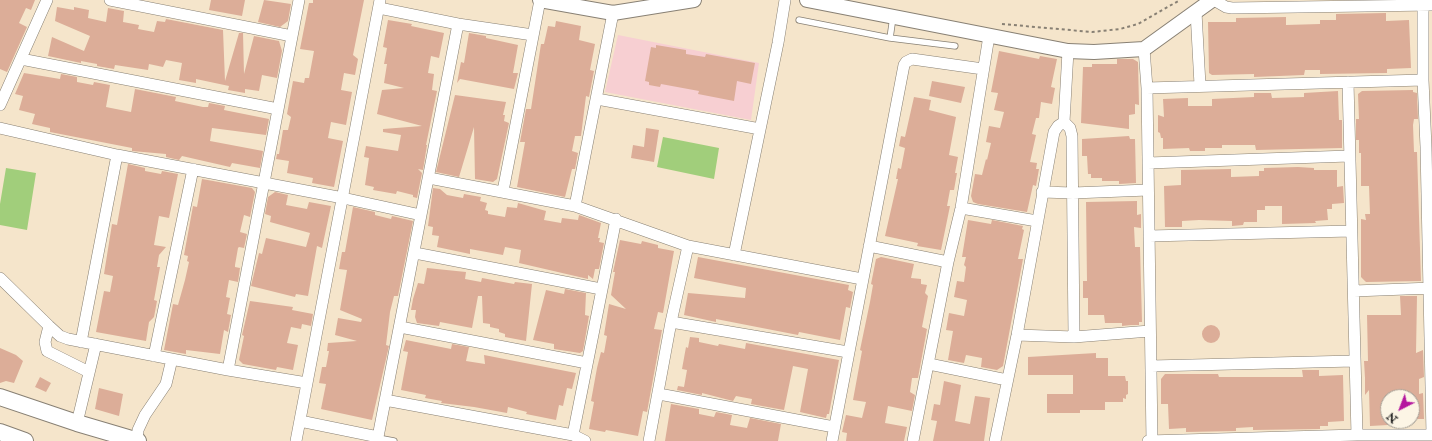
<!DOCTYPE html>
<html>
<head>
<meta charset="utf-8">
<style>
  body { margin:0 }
  #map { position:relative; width:1432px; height:441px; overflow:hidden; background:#f5e5cb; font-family:"IM FELL Double Pica",serif }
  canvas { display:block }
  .north { position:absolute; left:1380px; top:389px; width:40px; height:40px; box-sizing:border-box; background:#fcf5e5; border:1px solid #a29e95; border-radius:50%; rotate:222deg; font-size:11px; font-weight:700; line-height:16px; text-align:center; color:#1c1c1c }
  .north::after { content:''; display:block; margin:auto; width:14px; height:18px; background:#b5179e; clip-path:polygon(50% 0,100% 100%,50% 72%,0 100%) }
</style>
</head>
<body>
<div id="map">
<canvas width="1432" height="441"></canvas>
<div class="north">N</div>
</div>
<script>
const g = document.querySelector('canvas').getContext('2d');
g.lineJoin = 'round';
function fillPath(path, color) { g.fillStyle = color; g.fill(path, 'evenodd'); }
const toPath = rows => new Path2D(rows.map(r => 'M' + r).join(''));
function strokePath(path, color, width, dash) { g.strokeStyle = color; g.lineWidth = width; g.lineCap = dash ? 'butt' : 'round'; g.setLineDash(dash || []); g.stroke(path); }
fillPath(toPath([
  [618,35,759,63,751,120,605,92]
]), '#f7cfd2');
fillPath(toPath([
  [663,137,719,148,714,179,657,167],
  [6,168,36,173,27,230,0,225,0,204]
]), '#a1ce7b');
fillPath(toPath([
  [0,0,35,0,31,10,26,8,19,23,27,27,7,72,0,69],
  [211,0,245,0,242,16,209,10],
  [264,0,291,4,288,21,280,27,258,22],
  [313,0,364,0,353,55,358,59,355,75,344,73,341,90,352,92,346,125,331,122,328,138,343,141,334,187,312,183,313,178,287,173,289,161,276,159,277,154,279,154,283,130,288,130,291,117,287,114,293,81,304,83,305,78,309,78,314,51,300,49,309,3,313,3],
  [57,7,74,10,74,7,89,10,88,18,106,22,108,8,124,11,123,22,139,25,138,29,154,32,157,21,165,22,166,19,223,30,225,81,239,33,243,33,244,74,254,36,279,41,282,51,277,78,262,75,259,91,245,89,245,93,228,90,229,86,196,79,196,83,179,80,182,63,166,60,163,67,149,64,148,70,115,65,114,69,97,66,97,64,81,61,81,63,48,56,52,37,84,51,90,36,55,21],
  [1386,13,1386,21,1409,20,1411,68,1387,69,1387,73,1320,74,1320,70,1305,70,1304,75,1254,77,1254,74,1212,75,1209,73,1208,22,1236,22,1236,18,1286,17,1286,25,1320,24,1320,20,1336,20,1336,14],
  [388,20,412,24,411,26,444,33,439,58,431,56,428,73,434,74,432,90,437,91,426,145,427,145,423,170,418,169,422,173,417,198,413,197,413,195,397,191,396,194,373,190,374,187,365,185,369,158,364,157,366,146,398,151,401,135,383,132,383,129,422,126,377,114,382,90,404,88,384,83,387,64,384,64,387,48,383,47],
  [556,21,581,26,579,40,595,44,590,70,594,71,589,97,586,96,581,136,575,136,572,151,578,153,575,169,572,169,565,197,517,187,525,142,520,142,526,109,531,109,541,44,544,44,548,26,555,27],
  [469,33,486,36,486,38,518,45,513,73,518,73,514,89,460,79,457,83,461,62,464,63],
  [656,45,686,50,686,54,705,57,706,54,755,63,751,84,737,81,734,101,698,94,699,91,661,84,660,87,649,85,649,82,645,81,651,47,656,48],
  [999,51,1039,59,1040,56,1057,59,1051,87,1055,88,1052,104,1041,102,1039,118,1036,118,1032,134,1036,135,1030,162,1037,163,1036,169,1039,169,1036,186,1033,185,1027,212,978,204,973,202,971,196,975,174,982,175,986,159,987,160,991,143,986,142,989,126,1000,128,1004,112,994,110,998,93,991,92],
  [1117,59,1133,59,1138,62,1139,105,1135,104,1135,114,1129,115,1129,129,1081,123,1083,67,1092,67,1092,64,1117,64],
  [24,73,60,79,61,74,77,77,77,82,93,85,94,82,110,85,106,107,131,112,135,89,176,97,175,101,203,107,208,107,209,103,225,106,224,110,269,119,266,135,212,128,210,141,263,151,260,168,232,163,230,167,182,156,179,160,166,157,166,154,132,151,132,148,50,132,50,128,32,124,35,114,19,110,23,96,15,94],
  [932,81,965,87,961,103,929,96],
  [1413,90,1413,92,1417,93,1418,119,1414,119,1413,125,1414,152,1417,152,1421,281,1366,282,1361,277,1361,219,1366,220,1365,214,1370,214,1369,186,1361,186,1361,153,1359,153,1359,140,1356,140,1356,119,1359,119,1358,94,1362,91],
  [1338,91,1339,120,1342,120,1342,148,1256,150,1255,145,1222,145,1222,148,1205,148,1205,151,1190,151,1189,148,1163,149,1163,138,1161,138,1160,133,1158,132,1158,115,1164,117,1163,99,1188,98,1188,106,1212,106,1212,99,1254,97,1254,93,1271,93,1272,98,1304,97,1304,93],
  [455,95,506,102,503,115,505,115,504,121,509,123,497,179,493,182,475,179,474,127,459,177,436,172],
  [914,97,931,100,929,110,956,117,949,155,958,157,955,173,957,173,954,190,950,190,947,206,950,206,941,250,917,246,918,243,885,236,898,179,896,179,898,168,901,169,905,148,899,146,901,136,905,137],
  [646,128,659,130,654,162,631,158,633,145,644,147],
  [1129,136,1130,139,1135,139,1136,183,1119,184,1119,181,1102,181,1102,178,1091,178,1091,174,1088,174,1087,156,1082,156,1082,139],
  [128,164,145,168,145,171,161,174,162,171,178,174,169,218,159,216,154,245,166,247,159,255,157,267,160,267,154,300,157,301,154,317,149,322,146,341,96,332,104,291,110,292,113,276,104,274,112,224,117,225],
  [1298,167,1314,168,1314,170,1337,170,1337,187,1343,186,1344,203,1332,204,1332,209,1327,209,1328,220,1315,221,1316,223,1282,224,1282,206,1265,206,1265,210,1257,210,1257,222,1244,222,1243,225,1232,226,1232,221,1199,220,1182,221,1182,227,1165,227,1164,186,1181,185,1181,170,1231,169,1231,177,1259,176,1259,171,1264,171,1264,168],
  [202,179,252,188,255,192,250,217,244,215,240,232,247,234,244,248,239,247,238,248,235,265,235,267,240,268,238,282,229,280,226,297,230,298,227,314,231,315,228,332,224,330,220,354,186,350,186,354,164,350,173,304,178,305,185,280,189,262,187,261,188,256,184,255,193,206,197,207],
  [433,188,440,189,447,195,463,198,464,194,481,197,480,201,487,203,485,210,488,211,488,214,505,217,507,207,517,208,518,203,546,211,544,220,561,223,562,218,578,220,579,215,601,223,598,238,600,238,599,242,604,243,599,269,595,269,593,279,588,275,588,279,519,263,521,250,505,247,503,255,470,249,470,254,437,247,439,236,432,235,433,227,428,226],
  [275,192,288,195,286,205,307,209,309,202,331,206,322,248,317,246,308,296,296,294,295,297,251,286,259,253,262,254,266,238,306,247,310,233,270,222,271,216,265,214,268,197],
  [1137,201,1137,215,1141,214,1141,228,1134,227,1135,247,1140,247,1142,322,1139,322,1139,325,1131,325,1122,326,1122,323,1105,323,1104,315,1088,315,1088,298,1083,298,1083,281,1087,281,1086,202],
  [353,207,375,212,375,215,391,219,392,216,413,221,398,296,394,296,390,312,386,345,389,346,372,420,321,409,326,384,319,383,322,367,326,367,329,351,327,351,328,343,357,341,335,335,338,318,361,322,362,319,340,310,347,270,339,269,342,252,345,252],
  [968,220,991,224,992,220,1023,226,1022,229,1024,230,1018,259,1023,259,1003,366,997,370,981,367,982,358,966,355,964,363,948,360,953,331,946,330,949,313,964,316,967,300,954,297,957,281,964,282,966,267,964,265,966,257,962,257],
  [620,240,641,244,642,241,658,245,658,248,674,251,663,313,658,312,654,329,662,330,647,412,643,411,638,436,606,430,605,432,589,429,594,402,591,401,597,368,601,352,604,353,607,336,604,335,609,304,626,309,611,295,615,272,613,272],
  [698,257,849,285,848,290,853,292,850,308,846,307,840,340,799,332,798,335,716,319,716,322,684,315,688,293,745,298,746,288,694,278],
  [881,257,914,264,911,278,921,279,921,284,927,285,925,293,928,296,922,327,927,329,918,378,912,378,910,392,915,395,912,411,888,406,885,423,907,427,904,441,846,441,847,433,842,432,846,415,862,418,866,402,853,400,862,351,860,350,870,302,873,285,871,284,876,259],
  [427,268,466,272,465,279,481,282,482,278,514,284,515,282,532,284,526,341,505,337,505,334,499,332,499,329,490,327,490,324,483,323,482,296,478,296,472,328,440,322,439,326,417,323,415,317,416,310,411,310,413,299,418,283,424,284],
  [565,289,586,293,585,315,589,316,583,351,580,353,554,349,554,344,533,340,546,290,564,294],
  [1400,296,1417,296,1416,353,1423,350,1424,377,1419,379,1419,394,1423,393,1424,419,1412,419,1412,397,1388,397,1388,425,1370,426,1369,390,1365,395,1365,378,1364,361,1368,361,1367,315,1401,315],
  [250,301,293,307,292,310,313,314,311,326,302,324,301,329,291,327,287,343,298,345,293,370,277,367,276,370,243,364,239,360,244,336,242,335],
  '1202 334a9 9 0 1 1 18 0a9 9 0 1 1-18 0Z',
  [690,337,699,338,699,342,718,346,719,344,745,349,746,343,839,360,829,414,827,414,826,418,800,412,808,369,793,366,784,410,751,404,752,399,736,396,733,401,702,393,702,395,677,390,678,386,684,387,687,370,682,369,686,347,688,348],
  [406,340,451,349,452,344,469,347,466,361,485,364,484,355,576,373,572,389,567,388,563,406,559,405,556,420,526,414,527,412,508,407,507,413,474,407,441,403,442,401,425,398,426,395,401,390,408,352,403,351],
  [0,348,16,355,23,361,14,383,6,381,0,383],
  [1096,353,1096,358,1108,358,1108,376,1125,376,1126,381,1128,381,1128,394,1126,395,1126,399,1123,398,1123,402,1105,402,1105,410,1080,410,1080,413,1047,413,1047,394,1073,394,1073,375,1028,375,1028,357],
  [1302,370,1319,370,1319,376,1343,375,1344,421,1328,422,1328,426,1320,426,1320,429,1253,430,1253,427,1236,428,1236,431,1186,432,1186,428,1169,429,1168,404,1161,404,1161,379,1165,374,1218,374,1219,377,1303,377],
  [40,377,51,383,46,392,35,387],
  [944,381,961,385,955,421,970,424,975,396,990,398,984,441,933,441,937,421,931,420,934,404,940,405],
  [99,388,123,394,119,416,95,409],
  [671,404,699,409,699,414,714,417,716,412,732,415,730,425,747,428,750,418,781,424,778,441,665,441]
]), '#dcad98');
const service = toPath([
  [799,20,890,38,955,46],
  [890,38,893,17],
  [378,438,394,441]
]);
const minor = toPath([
  [110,0,292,36],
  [1214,0,1226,7,1232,8,1432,5],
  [1423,5,1423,80,1426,147,1432,435],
  [379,8,458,24,533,35],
  [1196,12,1200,85],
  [1144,49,1147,88,1152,441],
  [21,59,278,109],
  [1348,82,1357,435],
  [1147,88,1423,80],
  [597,99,760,129],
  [0,105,47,0],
  [1064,122,1070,128,1072,136,1074,337],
  [0,128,117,155,343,198,421,215],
  [1148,163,1349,156],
  [429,178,575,206,688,246,862,279],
  [503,191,540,0],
  [1042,192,1073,193,1148,190],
  [575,206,613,13],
  [961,208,1037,221],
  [1149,236,1351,231],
  [869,246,948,262],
  [415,253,601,289],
  [734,255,778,43,785,0],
  [0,278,49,326,60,336,68,339,228,370,307,383],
  [1354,291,1432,288],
  [671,322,848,352],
  [49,326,45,342,47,351,89,372],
  [400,327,587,363],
  [1017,335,1074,337,1150,331],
  [81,342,117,155],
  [154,356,193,169],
  [929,364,1007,380],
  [1151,366,1354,361],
  [228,370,299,0],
  [659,394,834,427],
  [385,400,573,435,585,441],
  [300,421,378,437,458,24],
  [77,423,96,344],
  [573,435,616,219],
  [137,441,138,430,145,415,166,384,172,359],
  [296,441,380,0],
  [649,441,671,322,688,246],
  [832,441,904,65,906,62,912,59,983,69],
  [913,441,948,262,961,208,989,36],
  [995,441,1017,335,1054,132,1058,126,1064,122,1068,51],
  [1148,441,1357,435,1432,435]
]);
const tertiary = toPath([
  [540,0,613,13,694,0],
  [807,0,1068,51,1094,52,1144,49,1212,0]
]);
const secondary = toPath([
  [0,397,77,423,138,441],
  [0,432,25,441]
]);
strokePath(service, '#888074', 7);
strokePath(minor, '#888074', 12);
strokePath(tertiary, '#888074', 16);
strokePath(secondary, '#888074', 18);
strokePath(toPath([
  [1002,24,1092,32,1120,29,1138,24,1180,0]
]), '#888074', 2, [3, 3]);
strokePath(service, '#fff', 5.5);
strokePath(minor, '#fff', 11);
strokePath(tertiary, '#fff', 14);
strokePath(secondary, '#fff', 16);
</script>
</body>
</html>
